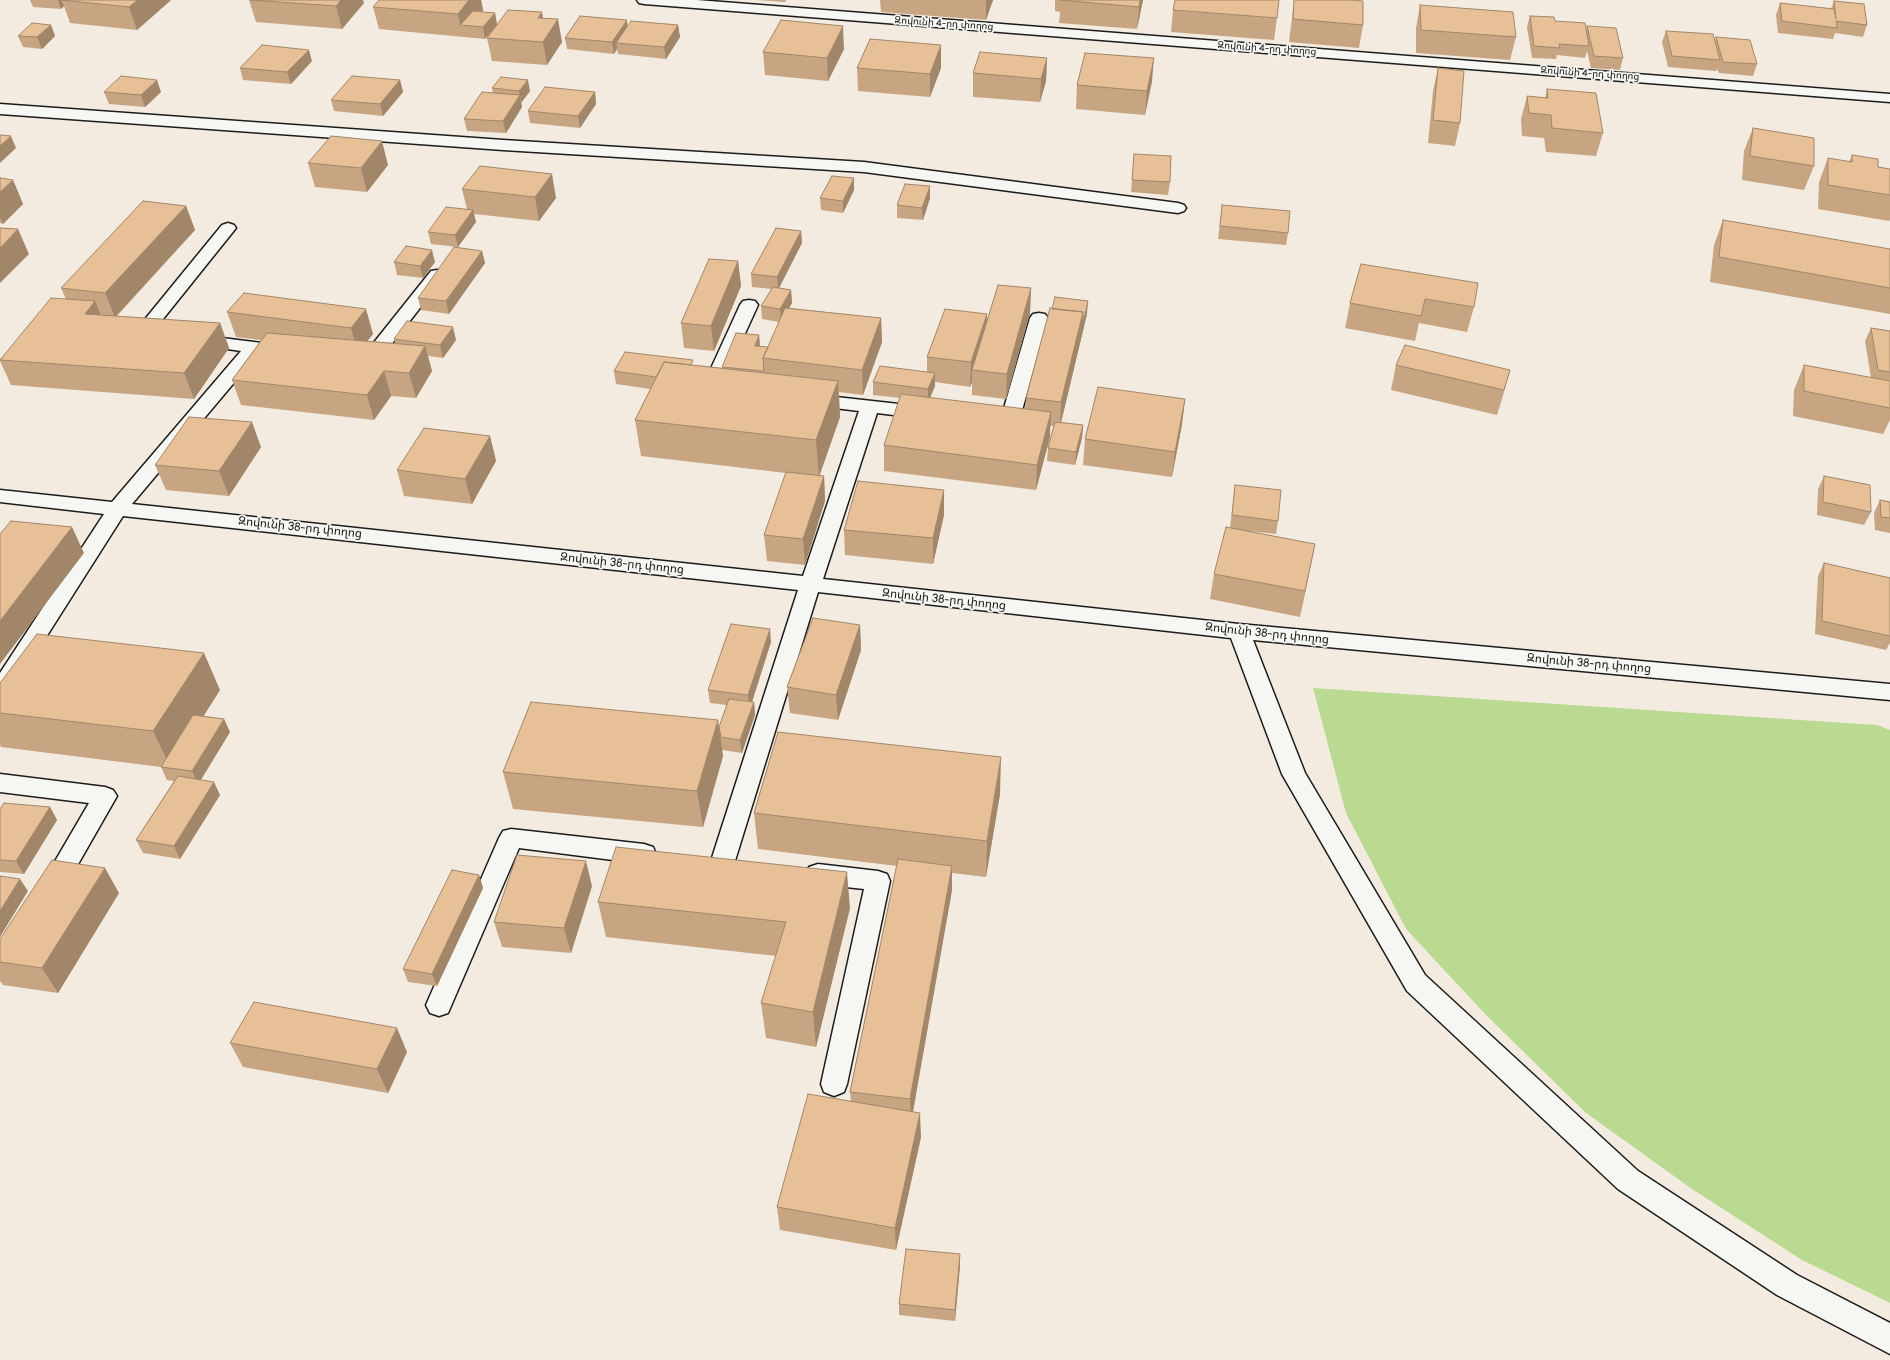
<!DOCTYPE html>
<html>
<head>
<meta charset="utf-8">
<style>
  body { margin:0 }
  canvas { display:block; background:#f3ebe0 }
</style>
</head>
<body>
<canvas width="1890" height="1360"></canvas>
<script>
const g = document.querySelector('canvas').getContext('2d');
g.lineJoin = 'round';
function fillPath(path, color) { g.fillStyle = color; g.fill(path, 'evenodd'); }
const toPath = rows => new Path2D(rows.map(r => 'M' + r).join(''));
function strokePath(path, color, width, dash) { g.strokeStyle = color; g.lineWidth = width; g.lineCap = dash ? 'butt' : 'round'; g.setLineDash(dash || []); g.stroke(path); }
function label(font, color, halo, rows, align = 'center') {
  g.font = font + ' Pangolin,"Noto Sans Armenian",sans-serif'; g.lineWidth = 3.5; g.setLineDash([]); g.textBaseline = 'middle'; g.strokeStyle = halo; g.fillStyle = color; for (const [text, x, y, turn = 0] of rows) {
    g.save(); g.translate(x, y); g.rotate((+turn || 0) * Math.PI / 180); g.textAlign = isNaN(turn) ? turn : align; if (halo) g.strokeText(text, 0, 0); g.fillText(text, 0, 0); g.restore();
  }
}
fillPath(toPath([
  [1313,688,1877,725,1890,730,1890,1303,1802,1260,1692,1189,1586,1113,1486,1015,1406,929,1346,813]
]), '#bada92');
const minor = toPath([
  [637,0,697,0,1890,94,1890,102,644,4,639,3,637,0],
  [0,104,503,140,864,162,1178,203,1184,205,1186,208,1184,211,1178,213,864,172,503,150,0,114,0,104],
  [228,223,234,225,236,228,155,329,159,330,162,334,159,338,153,339,137,337,134,333,137,329,222,225,228,223],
  [437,270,443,271,446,275,375,365,369,366,356,364,353,360,356,356,364,355,431,271,437,270],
  [749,300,755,301,758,305,722,384,727,388,725,392,718,394,704,392,702,388,740,305,743,301,749,300],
  [1039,313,1045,314,1048,318,1019,421,1017,425,1010,427,987,424,985,420,987,416,1002,415,1030,318,1033,314,1039,313],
  [198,335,286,346,292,347,295,351,292,355,286,356,259,353,132,504,803,576,859,411,802,404,800,400,802,396,809,394,926,407,933,409,935,413,933,417,926,419,877,413,823,579,1239,624,1890,684,1890,700,1253,640,1305,773,1425,975,1638,1171,1797,1275,1890,1323,1890,1354,1777,1295,1618,1189,1407,991,1282,774,1231,638,818,592,734,864,731,871,722,874,713,871,710,864,798,590,123,516,8,697,0,699,0,673,104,514,0,502,0,490,112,502,241,351,192,344,189,340,192,336,198,335],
  [0,774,105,787,113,790,117,796,61,894,52,897,43,894,40,887,89,803,0,792,0,774],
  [511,829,644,844,653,847,656,854,653,861,644,864,519,848,448,1013,439,1016,430,1013,426,1005,499,838,503,831,511,829],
  [818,864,878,871,887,874,890,881,847,1084,844,1092,834,1096,824,1092,821,1084,864,889,818,884,809,881,806,874,809,867,818,864]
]);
strokePath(minor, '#1c1c1c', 3);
fillPath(minor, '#f6f6f2');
fillPath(toPath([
  [30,0,171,0,137,30,70,23,64,6,61,9,33,7],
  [249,0,363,0,364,3,342,29,256,22],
  [379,0,481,0,483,10,482,12,495,13,497,24,543,18,562,42,547,65,492,61,487,38,495,28,485,39,379,29,373,7],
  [756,0,786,0,785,2],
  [880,0,993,0,986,20,881,12],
  [1055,0,1143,0,1137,29,1059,23,1060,12,1055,11],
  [1294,0,1363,25,1359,48,1289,42,1292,18],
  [1834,1,1867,25,1863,37,1835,33,1833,39,1778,33,1776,15,1780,3,1831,9],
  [1420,5,1516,37,1510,60,1416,53,1416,28],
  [1173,10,1277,18,1274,40,1171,32],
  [1530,16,1555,21,1586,31,1587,26,1623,58,1620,70,1591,68,1587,51,1585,58,1557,55,1556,59,1532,58,1527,27],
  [51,25,55,36,42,49,23,47,18,36],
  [678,25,680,37,666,59,618,54,617,49,614,54,567,49,565,38,628,26],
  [1666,31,1715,40,1716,37,1757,64,1753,76,1719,73,1717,69,1716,71,1668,67,1662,42],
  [941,45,941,68,930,97,858,91,857,68],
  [844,49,828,81,765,75,763,52],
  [1047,58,1046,81,1040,102,973,97,973,73],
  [312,61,291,84,243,80,240,68],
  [1438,68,1460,123,1455,146,1428,143,1433,91],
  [400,80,403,92,383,116,334,111,331,100],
  [1152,81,1145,115,1076,109,1077,85],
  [492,88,530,91,521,103,522,107,506,133,467,131,464,119,493,93],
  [1547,89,1603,133,1596,156,1546,152,1544,138,1522,136,1521,119,1527,96,1545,98],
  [104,92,161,92,145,107,109,104],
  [595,92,596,104,580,128,530,123,528,111],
  [1753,128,1814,166,1804,190,1742,180,1744,151],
  [1134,154,1170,182,1168,195,1131,192],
  [1852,155,1878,167,1890,169,1890,219,1889,221,1818,209,1819,182,1828,158,1849,162],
  [308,163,388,165,367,192,315,187],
  [0,178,13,180,23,204,3,224,0,223],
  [462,189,556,198,539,221,474,214,476,222,458,247,431,244,428,232,467,209],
  [854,190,843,213,821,210,820,198],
  [930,198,923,220,897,218,897,205],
  [1222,205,1288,233,1286,245,1218,239],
  [186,206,195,230,117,316,220,323,229,348,194,399,11,385,0,361,0,359,66,299,61,288],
  [1723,220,1890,249,1890,314,1710,282,1714,245],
  [801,231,802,243,779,288,791,290,792,303,789,308,881,318,882,342,863,395,839,392,840,417,819,476,824,476,825,501,805,565,767,561,764,535,786,473,641,456,635,420,650,389,616,384,614,371,694,365,722,368,722,367,759,335,760,347,768,347,779,322,762,319,761,306,772,289,752,287,751,274],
  [482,251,485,263,449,314,421,310,418,298],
  [738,261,741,286,714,351,684,348,681,323],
  [394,262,435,262,423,278,397,275],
  [1361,264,1474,307,1467,332,1419,323,1415,341,1345,328,1350,303],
  [1031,288,1030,313,1006,399,972,395,972,382,970,387,935,382,935,386,930,398,1025,409,1026,398,1087,314,1061,422,1083,425,1082,438,1075,465,1047,461,1048,448,1054,426,1050,426,1050,437,1036,490,884,471,884,445,900,398,873,395,873,382,927,372,927,357,987,314,987,323],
  [244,293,373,334,367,341,395,343,394,339,456,340,443,358,428,356,432,371,416,398,391,396,374,420,241,405,232,380,261,340,236,337,227,312],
  [1871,328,1890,331,1890,420,1883,434,1793,416,1794,390,1804,365,1871,378,1865,341],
  [1396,365,1510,370,1497,415,1391,390],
  [1185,399,1182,424,1172,477,1083,465,1085,439],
  [490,436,496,461,472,504,404,496,397,470],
  [261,447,229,496,166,490,155,465],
  [1824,476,1871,512,1864,525,1817,515,1818,489],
  [1235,485,1278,521,1276,534,1239,530,1315,544,1300,617,1210,599,1214,574,1230,528],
  [944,490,944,515,933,564,845,555,844,530],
  [1880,500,1890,502,1890,533,1875,530,1874,513],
  [1824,563,1890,578,1890,643,1886,650,1815,634,1818,576],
  [860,625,861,650,838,720,790,713,787,687],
  [771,642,752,702,754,702,755,715,742,753,722,750,723,756,703,827,513,809,503,772,719,727,727,705,710,703,708,690],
  [0,683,220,690,203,716,224,719,230,732,201,780,220,795,180,859,143,853,136,840,174,781,167,780,161,767,1,747,0,745],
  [1000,794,986,877,952,873,952,890,913,1112,921,1137,896,1250,780,1230,777,1207,851,1101,850,1092,897,866,758,849,754,813],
  [50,807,57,820,24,874,0,872,0,809],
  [479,875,483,888,437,986,408,982,403,969],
  [592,886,571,953,502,947,494,922],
  [119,893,58,993,3,985,0,981,0,939],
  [598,902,850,908,816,1047,766,1038,761,1003,776,956,606,937],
  [230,1043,407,1052,388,1093,243,1067],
  [960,1266,955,1321,899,1315,899,1304]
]), '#c7a583');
fillPath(toPath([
  [58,0,71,0,61,0,64,6,61,9],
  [138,0,171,0,137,30,129,7],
  [341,0,363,0,364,3,342,29,336,6],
  [469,0,481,0,483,10,471,26,460,25,458,14],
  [986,0,993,0,986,20],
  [1140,0,1143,0,1137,29,1139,7],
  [542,12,546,35,538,18],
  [495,13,497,25,485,39,483,27],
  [558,19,562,42,547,65,543,42],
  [627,20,628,32,616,43,617,49,614,54,612,42],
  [51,25,55,36,42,49,37,37],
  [678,25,680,37,666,59,664,47],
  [843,26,844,49,828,81,827,58],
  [941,45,941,68,930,97,930,74],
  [309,50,312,61,291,84,287,72],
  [1047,58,1046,81,1040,102,1041,79],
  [1154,58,1152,81,1145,115,1147,91],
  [157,80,161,92,145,107,141,95],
  [400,80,403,92,383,116,380,104],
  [528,80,530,91,521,103,519,91],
  [595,92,596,104,580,128,578,116],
  [520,95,522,107,506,133,503,121],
  [11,136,16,148,0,163,0,146],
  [382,141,388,165,367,192,361,168],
  [552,174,556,198,539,221,535,197],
  [854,178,854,190,843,213,843,201],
  [13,180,23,204,3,224,0,218,0,192],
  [930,186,930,198,923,220,922,208],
  [186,206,195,230,115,317,105,293],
  [473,210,476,222,458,247,455,235],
  [18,229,29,254,0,283,0,248],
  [801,231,802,243,778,290,777,277],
  [432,250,435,262,423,278,420,266],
  [482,251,485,263,449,314,446,301],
  [738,261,741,286,714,351,711,326],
  [1031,288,1030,313,1006,399,1007,374],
  [791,290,792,303,781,322,780,309],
  [95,301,105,326,85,314],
  [1088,301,1087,314,1060,427,1061,402,1083,312],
  [366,309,373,334,358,353,351,328],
  [987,314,986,339,972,370,972,382,970,387,971,362],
  [881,318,882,342,863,395,862,370],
  [220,323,229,348,194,399,184,373],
  [453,327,456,340,443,358,440,345],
  [759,335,760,348,755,346],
  [425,346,432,371,416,398,409,373],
  [1510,370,1503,395,1497,415,1504,390],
  [384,371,391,396,374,420,367,395],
  [935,373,935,386,928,402,928,389],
  [838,381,840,417,819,477,816,440],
  [1185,399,1182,424,1172,477,1175,452],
  [1051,412,1050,437,1036,490,1037,465],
  [252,422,261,447,229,496,219,471],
  [1083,425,1082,438,1075,465,1076,452],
  [490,436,496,461,472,504,465,479],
  [824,476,825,501,805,565,803,539],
  [944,490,944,515,933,564,933,538],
  [72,527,84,553,0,664,0,621],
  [1315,544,1310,569,1300,617,1305,591],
  [860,625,861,650,838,720,836,695],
  [770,629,771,642,750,708,748,695],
  [204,653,220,690,171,768,153,731],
  [754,702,755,715,742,753,740,740],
  [224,719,230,732,198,784,192,771],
  [718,720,723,756,703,827,697,791],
  [1001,757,1000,794,986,877,987,841],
  [214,782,220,795,180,859,174,846],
  [50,807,57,820,24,874,16,861],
  [586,861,592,886,571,953,564,928],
  [952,866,952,890,911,1122,910,1099],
  [105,868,119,893,58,993,42,968],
  [847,872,850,908,816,1047,813,1012],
  [479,875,483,888,437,986,432,974],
  [20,879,28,891,0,937,0,911],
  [397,1028,407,1052,388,1093,377,1069],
  [920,1113,921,1137,896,1250,895,1228],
  [960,1254,960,1266,955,1321,955,1310]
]), '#a2866a');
const building = toPath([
  [61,0,138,0,129,7,61,0],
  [251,0,341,0,336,6,251,0],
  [379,0,469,0,458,14,373,7,379,0],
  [1060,0,1140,0,1139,7,1060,0],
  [1175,0,1279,0,1277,18,1173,10,1175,0],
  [1294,0,1351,0,1363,1,1363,25,1293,19,1294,0],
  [1834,1,1864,4,1867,25,1836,21,1837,28,1782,21,1780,3,1834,9,1836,19,1834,1],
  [1420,5,1513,12,1516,37,1421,30,1420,5],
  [508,10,542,12,538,18,558,19,543,42,487,38,508,10],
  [473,11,495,13,483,27,460,25,473,11],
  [580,16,627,20,612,42,565,38,580,16],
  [1530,16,1554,17,1555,21,1585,23,1589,46,1559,44,1560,48,1534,46,1530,16],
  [781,20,843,26,827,58,763,52,781,20],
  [631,21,678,25,664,47,616,43,631,21],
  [32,23,51,25,37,37,18,36,32,23],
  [1587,26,1616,28,1623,58,1594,56,1587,26],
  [1666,31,1713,34,1720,60,1672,56,1666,31],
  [1716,37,1750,40,1757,64,1723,62,1716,37],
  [870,39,941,45,930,74,857,68,870,39],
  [262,45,309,50,287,72,240,68,262,45],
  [980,52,1047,58,1041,79,973,73,980,52],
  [1085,53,1154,58,1147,91,1077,85,1085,53],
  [1438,68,1464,71,1460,123,1433,120,1438,68],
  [121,76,157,80,141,95,104,92,121,76],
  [352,76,400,80,380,104,331,100,352,76],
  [501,77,528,80,519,91,492,88,501,77],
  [545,87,595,92,578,116,528,111,545,87],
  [1547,89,1596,93,1603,133,1552,128,1551,115,1529,113,1527,96,1548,98,1547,89],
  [482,92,520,95,503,121,464,119,482,92],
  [1753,128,1814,138,1814,166,1750,156,1753,128],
  [0,135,11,136,0,146,0,135],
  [331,136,382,141,361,168,308,163,331,136],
  [1134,154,1171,156,1170,182,1132,180,1134,154],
  [1852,155,1878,159,1878,167,1890,169,1890,195,1828,185,1828,158,1852,162,1852,155],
  [480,166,552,174,535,197,462,189,480,166],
  [832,176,854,178,843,201,820,198,832,176],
  [0,178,13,180,0,192,0,178],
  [905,184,930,186,922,208,897,205,905,184],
  [143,201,186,206,105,293,61,288,143,201],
  [1222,205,1290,211,1288,233,1220,226,1222,205],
  [446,207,473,210,455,235,428,232,446,207],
  [1723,220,1890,249,1890,288,1719,257,1723,220],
  [0,228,18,229,0,248,0,228],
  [776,228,801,231,777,277,751,274,776,228],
  [406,246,432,250,420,266,394,262,406,246],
  [454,247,482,251,446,301,418,298,454,247],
  [709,259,738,261,711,326,681,323,709,259],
  [1361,264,1478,283,1474,307,1425,299,1421,316,1350,303,1361,264],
  [998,285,1031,288,1007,374,972,370,998,285],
  [773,287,791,290,780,309,761,306,773,287],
  [244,293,366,309,351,328,227,312,244,293],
  [1055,297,1088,301,1083,324,1083,312,1052,309,1055,297],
  [51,298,95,301,85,314,220,323,184,373,0,360,51,298],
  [785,308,881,318,862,370,763,358,785,308],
  [1050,308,1083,312,1061,402,1026,398,1050,308],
  [945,309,987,314,971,362,927,357,945,309],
  [407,321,453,327,440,345,394,339,407,321],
  [1871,328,1890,331,1890,372,1878,370,1871,328],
  [267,333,425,346,409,373,384,371,367,395,232,380,267,333],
  [736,333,759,335,755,346,768,347,763,358,764,371,722,367,736,333],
  [1405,345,1510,370,1504,390,1396,365,1405,345],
  [625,352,693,360,691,365,664,362,656,377,614,371,625,352],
  [664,362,838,381,816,440,635,420,664,362],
  [1804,365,1890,381,1890,408,1804,391,1804,365],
  [880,366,935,373,928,389,873,382,880,366],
  [1098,387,1185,399,1175,452,1085,439,1098,387],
  [901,394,1051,412,1037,465,884,445,901,394],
  [189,417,252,422,219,471,155,465,189,417],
  [1055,422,1083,425,1076,452,1048,448,1055,422],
  [424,428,490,436,465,479,397,470,424,428],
  [786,472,824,476,803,539,764,535,786,472],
  [1824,476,1870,485,1871,512,1823,502,1824,476],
  [858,481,944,490,933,538,844,530,858,481],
  [1235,485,1281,490,1278,521,1232,515,1235,485],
  [1880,500,1890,502,1890,518,1881,517,1880,500],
  [11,521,72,527,0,621,0,534,11,521],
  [1226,527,1315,544,1305,591,1214,574,1226,527],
  [1824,563,1890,578,1890,636,1822,621,1824,563],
  [813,618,860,625,836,695,787,687,813,618],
  [731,624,770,629,748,695,708,690,731,624],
  [37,634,204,653,153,731,0,713,0,683,37,634],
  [729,699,754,702,740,740,721,737,719,727,729,699],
  [531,702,718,720,697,791,503,772,531,702],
  [193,715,224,719,192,771,161,767,193,715],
  [778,732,1001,757,987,841,754,813,778,732],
  [178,776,214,782,174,846,136,840,178,776],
  [4,803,50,807,16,861,0,860,0,809,4,803],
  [616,847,847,872,813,1012,761,1003,786,922,598,902,616,847],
  [517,855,586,861,564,928,494,922,517,855],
  [898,859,952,866,910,1099,850,1092,898,859],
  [52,860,105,868,42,968,0,962,0,939,52,860],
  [452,870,479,875,432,974,403,969,452,870],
  [0,876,20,879,0,911,0,876],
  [254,1002,397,1028,377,1069,230,1043,254,1002],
  [808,1094,920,1113,895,1228,777,1207,808,1094],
  [906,1249,960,1254,955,1310,899,1304,906,1249]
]);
fillPath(building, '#e7c098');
strokePath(building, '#a2866a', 1);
label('10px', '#1c1c1c', '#f6f6f2', [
  ["Զովունի 4-րդ փողոց",944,24,4],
  ["Զովունի 4-րդ փողոց",1267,49,4],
  ["Զովունի 4-րդ փողոց",1590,74,4]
]);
label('12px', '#1c1c1c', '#f6f6f2', [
  ["Զովունի 38-րդ փողոց",300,528,6],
  ["Զովունի 38-րդ փողոց",622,564,6],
  ["Զովունի 38-րդ փողոց",944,600,6],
  ["Զովունի 38-րդ փողոց",1267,634,6],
  ["Զովունի 38-րդ փողոց",1589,664,5]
]);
</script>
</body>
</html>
